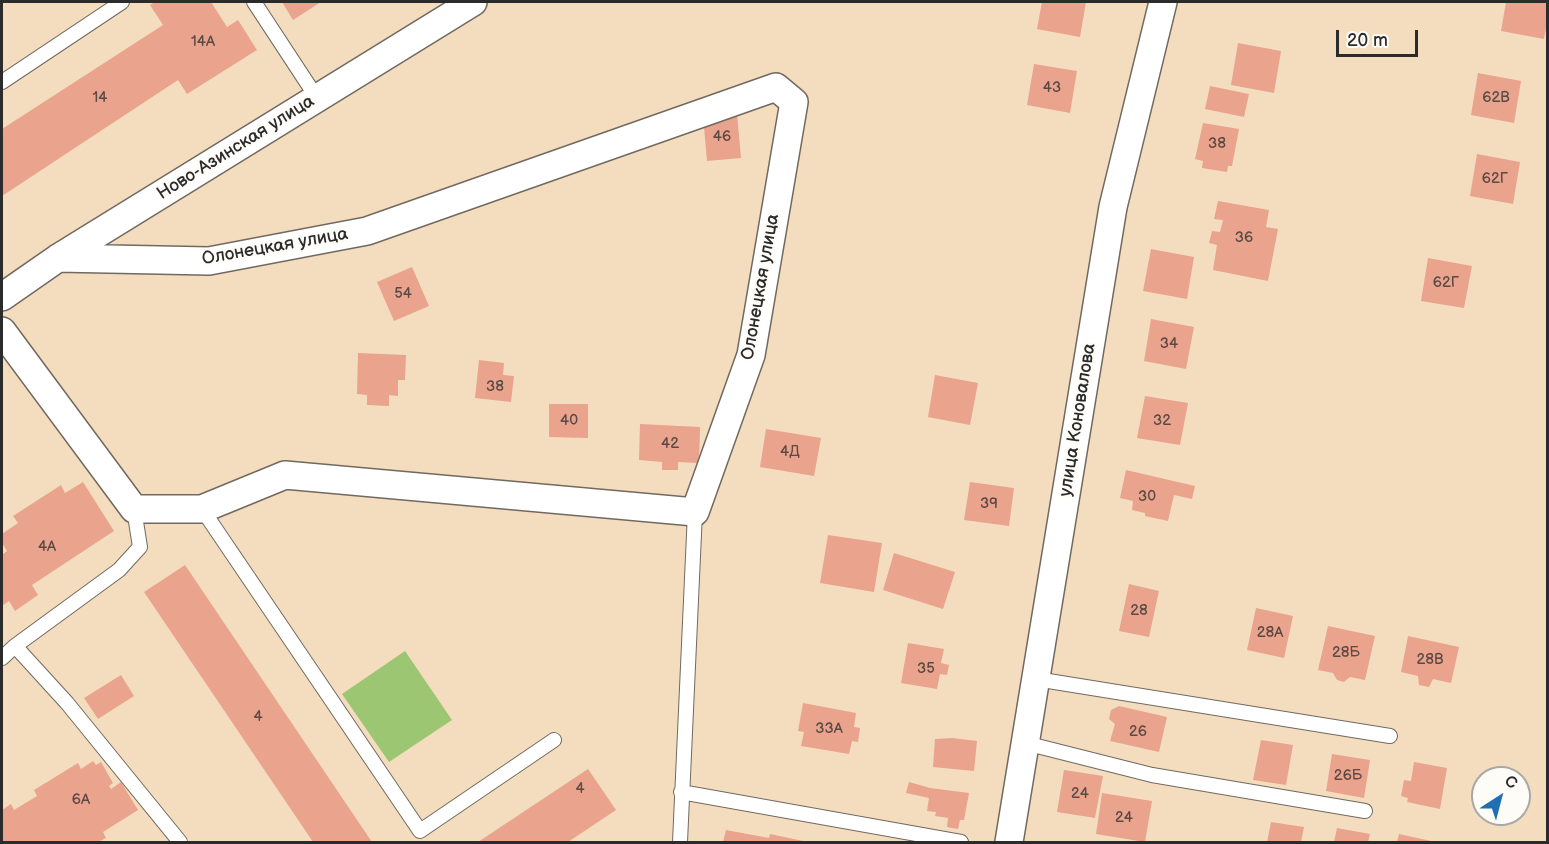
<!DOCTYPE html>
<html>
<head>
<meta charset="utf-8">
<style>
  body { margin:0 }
  #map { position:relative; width:1549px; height:844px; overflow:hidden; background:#f4ddbf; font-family:"Balsamiq Sans",sans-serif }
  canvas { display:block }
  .frame { position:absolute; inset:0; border:3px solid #2b2b2b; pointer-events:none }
  .north { position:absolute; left:1471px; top:766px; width:60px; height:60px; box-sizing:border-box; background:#fdfcf7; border:2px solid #a9a8a5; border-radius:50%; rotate:36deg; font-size:16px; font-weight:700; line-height:24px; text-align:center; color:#2b2b2b }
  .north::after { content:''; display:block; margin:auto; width:21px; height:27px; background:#1f6fb2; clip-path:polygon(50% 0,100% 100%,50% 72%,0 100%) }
  .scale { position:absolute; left:1336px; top:30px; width:82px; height:27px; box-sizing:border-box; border:3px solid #2b2b2b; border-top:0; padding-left:8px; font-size:18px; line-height:21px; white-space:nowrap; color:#2b2b2b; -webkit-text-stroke:4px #fdfcf7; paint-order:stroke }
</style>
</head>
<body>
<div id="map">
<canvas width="1549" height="844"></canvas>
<div class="frame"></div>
<div class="north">С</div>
<div class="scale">20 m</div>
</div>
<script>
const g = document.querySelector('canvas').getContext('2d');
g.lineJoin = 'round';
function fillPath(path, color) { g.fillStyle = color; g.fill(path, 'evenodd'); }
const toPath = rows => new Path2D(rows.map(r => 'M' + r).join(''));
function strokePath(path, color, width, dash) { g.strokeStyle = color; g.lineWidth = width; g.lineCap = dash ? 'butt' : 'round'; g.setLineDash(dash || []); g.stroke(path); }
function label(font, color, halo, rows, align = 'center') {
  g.font = font + ' "Balsamiq Sans",sans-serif'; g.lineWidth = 5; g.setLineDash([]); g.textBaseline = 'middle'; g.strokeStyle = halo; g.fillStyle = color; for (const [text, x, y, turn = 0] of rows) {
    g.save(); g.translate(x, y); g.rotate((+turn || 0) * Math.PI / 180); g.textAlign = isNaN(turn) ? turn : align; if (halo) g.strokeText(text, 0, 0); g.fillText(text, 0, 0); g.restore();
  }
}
fillPath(toPath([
  [405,651,452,720,389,762,342,694]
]), '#9dc672');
fillPath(toPath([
  [155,2,211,2,227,27,238,20,257,50,187,94,178,80,2,196,2,129,163,25,150,5],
  [282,2,321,2,293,20],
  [1042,2,1086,2,1080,37,1037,29],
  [1506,2,1548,2,1548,18,1544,39,1501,31],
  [1238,43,1281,51,1274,93,1231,85],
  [1034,64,1077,71,1070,113,1027,105],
  [1478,73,1521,81,1514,123,1471,115],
  [1210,86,1249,94,1244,117,1205,109],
  [737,113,741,158,707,161,703,116],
  [1203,123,1239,129,1232,166,1228,166,1227,172,1202,168,1203,161,1195,159],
  [1477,154,1520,162,1513,204,1470,196],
  [1218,201,1269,210,1266,227,1278,229,1268,281,1213,270,1217,245,1209,243,1212,231,1220,232,1223,220,1214,219],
  [1151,249,1194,257,1187,299,1143,291],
  [1428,258,1472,266,1464,308,1421,301],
  [412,267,429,306,394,321,377,282],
  [1151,319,1194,327,1186,369,1144,361],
  [358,353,406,355,405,380,398,380,398,396,389,395,389,406,367,405,367,395,357,394],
  [479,360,504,363,503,375,514,376,511,402,475,398],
  [935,375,978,383,970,425,928,417],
  [1145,396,1188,403,1180,445,1137,438],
  [549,404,588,404,588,438,549,437],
  [640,424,700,427,699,463,678,462,678,470,662,470,662,462,639,460],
  [766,429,821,438,814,476,760,467],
  [1126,470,1195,486,1192,499,1174,495,1168,521,1145,516,1145,513,1132,510,1133,501,1120,498],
  [83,482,114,531,32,585,38,595,15,611,9,601,2,606,2,555,7,551,2,543,2,534,18,523,13,516,61,485,65,493],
  [970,482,1014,488,1009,526,964,520],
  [828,535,882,543,874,592,820,583],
  [894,553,955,572,943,609,883,590],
  [185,565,372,842,313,842,144,592],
  [1129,584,1159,591,1149,637,1119,631],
  [1256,608,1293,616,1284,658,1247,650],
  [1328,626,1375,636,1365,680,1350,677,1344,682,1337,680,1333,673,1318,670],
  [1408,636,1459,647,1451,683,1433,679,1429,687,1419,685,1418,676,1401,672],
  [908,643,944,649,941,663,949,665,947,675,940,674,937,689,901,683],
  [121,675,134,696,98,719,84,698],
  [803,703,856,713,854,727,860,728,858,742,852,741,849,754,801,746,804,732,798,731],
  [1119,706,1167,717,1159,752,1110,741,1115,724,1109,719,1111,710],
  [952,738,977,741,974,771,933,767,935,739],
  [1261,740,1293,745,1286,785,1253,780],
  [1332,754,1370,760,1364,798,1326,791],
  [93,761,96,765,101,762,113,783,109,786,111,789,121,782,138,810,103,832,106,838,98,842,2,842,2,810,11,804,14,810,37,796,34,790,78,763,81,769],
  [1414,762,1447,768,1440,809,1407,802,1408,798,1401,796,1404,780,1411,781],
  [588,769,616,810,568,842,478,842],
  [1064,770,1103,776,1095,818,1057,812],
  [909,782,930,788,969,793,964,820,960,820,958,829,947,827,948,818,935,816,936,812,927,811,929,798,906,793],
  [1102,793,1152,801,1145,842,1096,834],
  [1271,822,1304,827,1301,842,1267,842],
  [1337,828,1370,834,1368,842,1334,842],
  [726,830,769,838,770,834,808,842,723,842],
  [1399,834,1431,841,1431,842,1397,842]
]), '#eaa38d');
const service = toPath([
  [254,2,317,98],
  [2,82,122,2],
  [202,509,420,831,554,740],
  [15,646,67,703,180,842],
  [2,658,15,646,119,570,140,547,134,509],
  [1036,679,1390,736],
  [1025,743,1152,775,1365,811],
  [681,792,961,842],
  [680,842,695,512]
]);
const minor = toPath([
  [2,297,58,258,473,2],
  [2,331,134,509,202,509,285,475,695,512,751,355,794,102,776,87,367,231,209,261,58,258],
  [1009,842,1113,207,1163,2]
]);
strokePath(service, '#71695f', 16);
strokePath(minor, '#71695f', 30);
strokePath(service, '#fff', 14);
strokePath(minor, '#fff', 27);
label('15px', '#5b4944', null, [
  ["14А",203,42],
  ["43",1052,88],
  ["14",100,98],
  ["62В",1496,98],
  ["46",722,137],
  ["38",1217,144],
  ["62Г",1495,179],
  ["36",1244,238],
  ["62Г",1446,283],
  ["54",403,294],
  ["34",1169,344],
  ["38",495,387],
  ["40",569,421],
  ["32",1162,421],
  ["42",670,444],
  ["4Д",790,452],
  ["30",1147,497],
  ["39",989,504],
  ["4А",47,547],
  ["28",1139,611],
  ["28А",1270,633],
  ["28Б",1346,653],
  ["28В",1430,660],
  ["35",926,669],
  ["4",258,717],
  ["33А",829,729],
  ["26",1138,732],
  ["26Б",1348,776],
  ["4",580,789],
  ["24",1080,794],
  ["6А",81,800],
  ["24",1124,818]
]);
label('18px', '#2b2b2b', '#fdfcf7', [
  ["Ново-Азинская улица",236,148,-32],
  ["Олонецкая улица",275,247,-10],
  ["Олонецкая улица",761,287,-80],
  ["улица Коновалова",1078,420,-81]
]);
</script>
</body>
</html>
